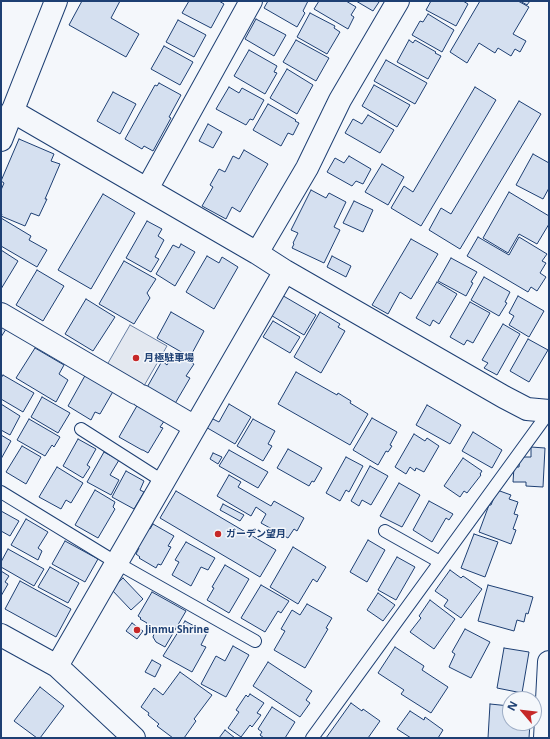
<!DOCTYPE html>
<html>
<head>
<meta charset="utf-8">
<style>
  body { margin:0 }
  #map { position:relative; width:550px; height:739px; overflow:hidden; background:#f4f7fb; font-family:"Open Sans",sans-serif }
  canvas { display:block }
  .frame { position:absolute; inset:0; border:2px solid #1d3f73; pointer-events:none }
  .north { position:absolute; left:502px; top:691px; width:40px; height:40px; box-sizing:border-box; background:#f4f7fb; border:1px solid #9eadc5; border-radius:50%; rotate:298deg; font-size:11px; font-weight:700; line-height:16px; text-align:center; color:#1d3f73 }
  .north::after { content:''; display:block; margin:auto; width:14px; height:18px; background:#c62828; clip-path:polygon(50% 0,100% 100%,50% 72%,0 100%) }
</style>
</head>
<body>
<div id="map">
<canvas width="550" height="739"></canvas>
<div class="frame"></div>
<div class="north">N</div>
</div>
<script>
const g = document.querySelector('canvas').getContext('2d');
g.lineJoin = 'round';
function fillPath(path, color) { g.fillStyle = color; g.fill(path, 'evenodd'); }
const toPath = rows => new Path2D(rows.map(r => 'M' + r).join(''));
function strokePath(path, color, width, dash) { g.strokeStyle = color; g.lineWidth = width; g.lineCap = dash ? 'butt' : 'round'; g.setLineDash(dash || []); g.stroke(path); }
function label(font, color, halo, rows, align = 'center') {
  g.font = font + ' "Open Sans","Noto Sans JP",sans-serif'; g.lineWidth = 3; g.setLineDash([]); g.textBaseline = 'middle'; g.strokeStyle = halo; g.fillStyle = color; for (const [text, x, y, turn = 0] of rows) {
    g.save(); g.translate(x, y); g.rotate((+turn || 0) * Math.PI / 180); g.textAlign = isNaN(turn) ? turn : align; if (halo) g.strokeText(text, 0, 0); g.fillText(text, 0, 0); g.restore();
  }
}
const parking = toPath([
  [130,325,167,346,141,391,104,370,130,325]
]);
fillPath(parking, '#e3e8f0');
strokePath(parking, '#687fa3', 1);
const building = toPath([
  [82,1,120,1,111,18,139,34,126,57,69,25,82,1],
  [189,1,219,1,224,4,211,28,182,13,189,1],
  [268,1,308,1,303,11,305,13,297,27,264,8,268,1],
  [319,1,346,1,356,7,351,15,354,17,348,29,314,9,319,1],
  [356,1,377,1,379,2,373,11,356,1],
  [431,1,463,1,468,4,456,26,426,10,431,1],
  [480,1,518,1,529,7,513,34,526,41,520,52,515,49,511,56,498,48,495,53,479,43,467,63,450,52,480,1],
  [520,1,530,1,527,5,520,1],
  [310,13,335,26,334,28,340,32,327,54,297,37,310,13],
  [428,14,454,30,442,52,412,35,420,21,423,22,428,14],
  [256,19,286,35,274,56,245,39,256,19],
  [178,20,206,35,194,57,166,42,178,20],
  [296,40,329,58,316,81,283,62,296,40],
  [409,40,413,43,415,40,436,52,435,53,441,56,428,79,397,62,409,40],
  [164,46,193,62,180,85,151,69,164,46],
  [249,50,277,66,274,72,277,73,265,94,234,76,249,50],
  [386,60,427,83,415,104,374,81,386,60],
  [287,69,313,85,297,114,270,98,287,69],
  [159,83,181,95,169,117,171,118,153,151,144,146,142,149,125,139,155,85,157,86,159,83],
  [374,85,410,105,397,127,362,106,374,85],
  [229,87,239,93,242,88,264,100,253,120,250,119,246,125,216,109,229,87],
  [475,87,496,100,421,226,391,208,404,186,413,192,475,87],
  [113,92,136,104,120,134,97,121,113,92],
  [519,101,541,114,460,249,429,230,441,208,451,214,519,101],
  [268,104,296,120,295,121,299,123,293,135,288,133,281,146,253,130,268,104],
  [368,115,394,130,380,153,345,133,353,119,362,124,368,115],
  [208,124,222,132,213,148,199,141,208,124],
  [19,139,54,154,51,161,60,164,45,199,47,199,39,216,31,213,25,226,1,216,2,214,1,213,1,190,4,183,1,181,19,139],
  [244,150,268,164,240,212,232,207,226,219,202,206,213,187,210,185,219,169,225,172,233,156,239,159,244,150],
  [533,154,549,163,549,188,543,199,516,185,533,154],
  [349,156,371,169,363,184,356,181,352,186,327,172,335,158,344,163,349,156],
  [382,164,404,177,388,205,365,192,382,164],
  [311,190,326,198,329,193,346,202,334,227,340,230,324,263,292,248,294,244,293,243,298,233,291,230,311,190],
  [509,192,549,216,549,224,537,244,519,234,508,253,483,238,509,192],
  [103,194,135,213,91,289,58,270,103,194],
  [354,201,373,210,363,232,343,223,354,201],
  [1,218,31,236,29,240,47,250,37,267,1,246,1,218],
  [147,221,162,229,158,236,164,240,155,257,159,259,151,272,126,258,147,221],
  [478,237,509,255,519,237,547,254,542,261,546,263,540,273,546,277,537,291,531,287,528,292,467,256,478,237],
  [411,239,438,254,411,299,400,292,388,314,372,305,411,239],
  [181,244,195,252,175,286,156,274,173,245,179,248,181,244],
  [1,250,18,261,1,289,1,250],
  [207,256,219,263,222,257,238,267,214,309,186,292,207,256],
  [332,256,351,266,346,277,327,267,332,256],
  [451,258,477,272,471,282,473,283,466,296,438,281,451,258],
  [124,261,156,279,147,293,150,298,134,324,99,304,124,261],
  [37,270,64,286,43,321,16,305,37,270],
  [484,277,510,292,505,302,507,303,499,316,471,300,484,277],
  [437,282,457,294,439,324,433,320,430,326,416,318,437,282],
  [280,294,316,315,304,335,269,314,280,294],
  [518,296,544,311,529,337,509,325,514,316,509,313,518,296],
  [86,299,115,317,93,351,65,334,86,299],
  [470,302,490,313,473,343,467,340,464,345,450,337,470,302],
  [171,312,204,331,190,357,157,338,171,312],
  [320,312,340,324,338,327,345,331,321,373,294,357,320,312],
  [273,321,300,337,290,353,263,337,273,321],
  [1,322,8,326,1,337,1,322],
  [503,324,520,334,497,375,484,368,488,363,482,360,503,324],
  [528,339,548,350,529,382,510,371,528,339],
  [35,348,64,365,59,374,68,380,56,402,16,378,35,348],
  [174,353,194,364,186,376,190,378,173,407,145,391,162,361,167,365,174,353],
  [87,372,115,388,100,414,95,412,91,420,68,406,87,372],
  [296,372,337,395,338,393,351,401,350,403,368,414,350,445,278,404,296,372],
  [3,375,34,393,23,412,1,399,1,378,3,375],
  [42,397,70,413,58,433,31,417,42,397],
  [1,404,20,416,10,435,1,430,1,404],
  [138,404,165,420,160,427,163,428,148,453,143,450,142,450,119,437,138,404],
  [229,404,251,417,235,444,204,426,209,417,219,422,229,404],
  [427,405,461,425,450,444,416,425,427,405],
  [372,418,397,432,390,445,392,446,388,452,386,451,378,465,353,450,372,418],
  [29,419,60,437,54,447,52,445,45,456,17,440,29,419],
  [253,419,275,431,268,444,272,446,263,461,237,446,253,419],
  [473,432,502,450,492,468,462,451,473,432],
  [414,434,425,441,427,438,439,446,424,472,416,468,415,471,410,467,406,474,395,467,414,434],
  [1,435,11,441,1,459,1,435],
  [78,439,96,449,87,465,90,467,83,478,63,466,78,439],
  [22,446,41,457,26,484,6,472,22,446],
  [531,447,545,448,543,487,526,486,526,482,513,482,514,467,519,467,520,457,531,457,531,447],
  [288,449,322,468,314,482,312,481,309,486,277,468,288,449],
  [229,450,268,472,258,488,219,466,229,450],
  [104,452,119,460,110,475,119,480,111,495,87,482,104,452],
  [213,453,222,457,218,464,210,459,213,453],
  [346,457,363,466,349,492,346,490,340,501,326,493,346,457],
  [463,458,482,471,480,474,481,475,467,493,464,491,460,497,444,486,463,458],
  [370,466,388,476,371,505,362,500,359,506,351,501,370,466],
  [57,467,83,483,71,503,66,500,61,509,39,497,57,467],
  [126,471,144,481,140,490,144,492,134,509,112,497,126,471],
  [229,475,241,482,238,487,271,506,274,501,304,518,297,531,294,529,288,538,261,523,266,514,256,507,251,516,217,496,229,475],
  [399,483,420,495,402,527,380,516,399,483],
  [95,490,115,502,113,507,115,509,98,538,75,525,95,490],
  [497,490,511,495,509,499,518,502,514,514,518,515,513,529,516,530,511,544,479,532,489,505,491,505,497,490],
  [176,491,276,550,260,577,160,518,176,491],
  [429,501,453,514,449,520,446,518,432,542,413,530,429,501],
  [223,504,244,515,240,521,220,510,223,504],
  [1,511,19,521,10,536,1,531,1,511],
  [26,519,48,532,38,548,42,551,38,560,11,545,26,519],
  [153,524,174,536,168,546,171,547,161,565,158,564,156,568,139,558,140,557,136,554,139,548,135,545,146,527,150,529,153,524],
  [474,534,498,542,485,577,461,568,474,534],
  [368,540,385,550,367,582,350,572,368,540],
  [65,541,98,559,85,582,52,564,65,541],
  [186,542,215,558,208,570,201,567,191,586,172,575,179,562,175,560,186,542],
  [293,547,326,567,317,582,313,579,298,604,270,587,293,547],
  [8,549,44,569,34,586,1,567,1,562,8,549],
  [397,557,415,567,396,600,378,590,397,557],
  [225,565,249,579,229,613,207,600,214,588,212,587,225,565],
  [50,567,79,583,68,603,38,587,50,567],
  [450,570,461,578,463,576,482,589,461,618,444,606,448,600,435,591,450,570],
  [1,571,9,576,5,582,8,584,1,596,1,571],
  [123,578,143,599,131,610,111,589,123,578],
  [20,581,71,609,56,637,5,609,20,581],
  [261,585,289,601,281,613,278,611,265,632,241,618,261,585],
  [488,585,533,597,528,614,526,613,524,622,517,620,514,631,478,621,488,585],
  [152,592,186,611,165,647,156,642,153,637,154,634,147,630,149,628,145,625,147,623,140,619,141,618,138,616,152,592],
  [378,593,395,605,383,621,367,610,378,593],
  [430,600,455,619,434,649,410,632,421,618,419,616,430,600],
  [307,604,332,618,326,628,328,629,305,668,274,650,285,631,281,629,292,610,300,615,307,604],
  [185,621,207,633,201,645,206,647,192,672,163,656,185,621],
  [132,623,143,631,137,639,126,631,132,623],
  [465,629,490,642,471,678,449,667,455,654,452,652,465,629],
  [233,646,249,655,226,697,201,684,216,656,225,661,233,646],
  [395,647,424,666,422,670,448,687,431,713,401,694,404,690,378,673,395,647],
  [504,648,529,652,522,693,497,688,504,648],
  [152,660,161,665,155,677,145,672,152,660],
  [268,662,312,691,306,700,310,703,300,717,253,686,268,662],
  [180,672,212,695,194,719,196,721,184,738,173,738,157,726,159,724,148,715,149,713,141,707,154,688,163,695,180,672],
  [40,687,64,706,40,738,37,738,14,721,40,687],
  [250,694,264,703,257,713,261,715,252,727,250,725,241,737,228,728,239,712,236,710,246,695,248,697,250,694],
  [351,703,362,711,363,709,380,721,368,738,326,738,351,703],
  [490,704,510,706,510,723,530,723,529,738,488,738,490,704],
  [272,707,295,722,285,738,264,738,260,735,262,732,258,729,272,707],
  [410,711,424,720,425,717,443,730,438,738,411,738,397,729,410,711],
  [225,730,235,738,219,738,225,730]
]);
fillPath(building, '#d5e0f0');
strokePath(building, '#1d3f73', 1);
const lane = toPath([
  [81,429,164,482],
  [1,492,117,563,255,641],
  [385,531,440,562],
  [312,738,549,412]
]);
const street = toPath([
  [12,111,257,253,285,271,504,397,527,409,549,411],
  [1,140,56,1],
  [147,189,251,1],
  [257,253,307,168,340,100,398,1],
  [1,314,136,393],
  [142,396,195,427],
  [1,635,57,666,134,738],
  [57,666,285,271],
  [545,738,549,662]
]);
strokePath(lane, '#1d3f73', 14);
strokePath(street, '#1d3f73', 24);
strokePath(lane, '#f4f7fb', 12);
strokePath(street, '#f4f7fb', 22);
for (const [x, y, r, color] of [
  [136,358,4,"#c62828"],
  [218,534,4,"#c62828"],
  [137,630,4,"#c62828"]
]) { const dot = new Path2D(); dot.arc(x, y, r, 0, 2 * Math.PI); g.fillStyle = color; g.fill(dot); strokePath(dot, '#f4f7fb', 1.5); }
label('bold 10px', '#1d3f73', '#f4f7fb', [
  ["月極駐車場",144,358],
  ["ガーデン望月",226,534],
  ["Jinmu Shrine",145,630]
], 'left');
</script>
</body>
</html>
